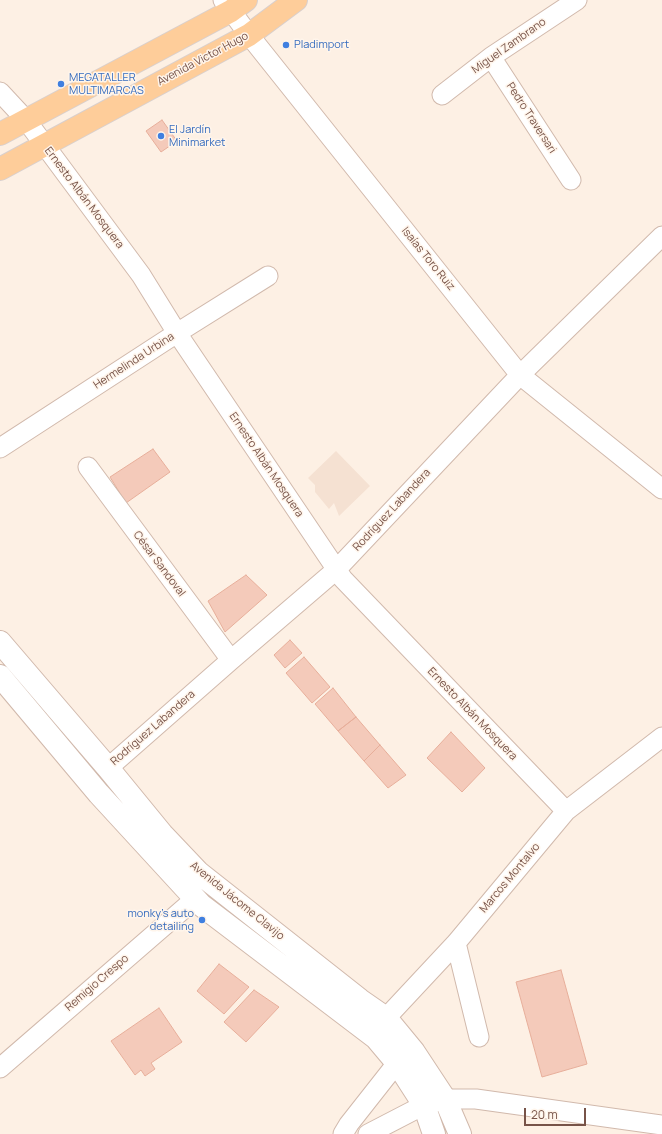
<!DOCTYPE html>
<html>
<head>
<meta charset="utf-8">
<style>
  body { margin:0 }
  #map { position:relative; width:662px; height:1134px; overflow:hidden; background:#fdf0e4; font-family:Manrope,sans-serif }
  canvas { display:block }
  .scale { position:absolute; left:524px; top:1108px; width:62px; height:18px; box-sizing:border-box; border:2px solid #775348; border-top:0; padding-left:5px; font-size:12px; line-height:14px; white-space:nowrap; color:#775348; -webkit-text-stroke:3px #fff5eb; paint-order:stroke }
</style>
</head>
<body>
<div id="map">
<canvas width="662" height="1134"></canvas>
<div class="scale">20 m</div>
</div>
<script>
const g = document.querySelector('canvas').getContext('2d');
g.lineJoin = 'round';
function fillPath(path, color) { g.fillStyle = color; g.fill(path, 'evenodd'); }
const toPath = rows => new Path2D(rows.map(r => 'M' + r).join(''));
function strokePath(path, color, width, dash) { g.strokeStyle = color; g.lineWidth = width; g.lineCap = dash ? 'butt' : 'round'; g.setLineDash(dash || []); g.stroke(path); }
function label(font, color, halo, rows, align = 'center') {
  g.font = font + ' Manrope,sans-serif'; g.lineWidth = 3; g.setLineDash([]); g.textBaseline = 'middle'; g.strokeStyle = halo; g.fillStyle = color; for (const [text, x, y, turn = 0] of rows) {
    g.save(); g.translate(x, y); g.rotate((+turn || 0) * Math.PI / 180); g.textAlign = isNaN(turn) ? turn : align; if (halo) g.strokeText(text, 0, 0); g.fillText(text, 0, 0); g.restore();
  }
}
fillPath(toPath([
  [336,451,370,486,339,516,334,503,329,509,315,492,315,485,308,478]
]), '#f5e1d2');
const building = toPath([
  [162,120,177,141,161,152,146,131,162,120],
  [153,449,170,472,126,503,110,477,153,449],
  [246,575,267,595,225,632,208,601,246,575],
  [290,640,302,653,285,668,274,655,290,640],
  [304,657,330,687,312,703,286,673,304,657],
  [333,688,356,717,338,731,315,704,333,688],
  [356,717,380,745,364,761,338,731,356,717],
  [451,732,485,768,462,792,427,758,451,732],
  [380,745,406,775,388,788,364,761,380,745],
  [219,964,249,987,224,1014,197,991,219,964],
  [561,970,587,1064,542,1077,516,982,561,970],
  [254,990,279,1007,246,1042,224,1022,254,990],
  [159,1008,182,1042,151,1063,155,1069,145,1076,141,1070,135,1075,111,1041,159,1008]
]);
fillPath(building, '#f4caba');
strokePath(building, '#e7ae9a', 1);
const minor = toPath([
  [223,0,249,35,520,375,662,489],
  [491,57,571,180],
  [0,92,26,120,141,275,177,333,343,579,566,811],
  [442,95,491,57,577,0],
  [0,448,177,333,268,276],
  [88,467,231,660],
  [108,768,231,660,336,570,520,375,662,236],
  [456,943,479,1037],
  [379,1031,386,1018,456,943,566,811,662,737],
  [0,1068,195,899],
  [343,1134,349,1124,397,1063,408,1056],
  [368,1134,424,1105,445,1099,476,1099,662,1125]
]);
const tertiary = toPath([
  [0,642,108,768,162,834,199,873,360,1000,386,1018,414,1052,445,1099,460,1134],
  [0,676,99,794,201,905,376,1038,397,1063,424,1105,434,1134]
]);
const primary = toPath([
  [0,134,231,11,246,0],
  [0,169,249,35,296,0]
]);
strokePath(minor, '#d1b9ac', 21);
strokePath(tertiary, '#d1b9ac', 24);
strokePath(primary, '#d9cfcc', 24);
strokePath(minor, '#fff', 19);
strokePath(tertiary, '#fff', 22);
strokePath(primary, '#fecd9a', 22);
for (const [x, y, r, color] of [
  [286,45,4,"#3f7fe0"],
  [61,84,4,"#3f7fe0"],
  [161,136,4,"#3f7fe0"],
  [202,920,4,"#3f7fe0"]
]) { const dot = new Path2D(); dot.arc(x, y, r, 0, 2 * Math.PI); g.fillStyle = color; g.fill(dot); strokePath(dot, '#fff5eb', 1.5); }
label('11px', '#366cbe', '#fff5eb', [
  ["Pladimport",294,45],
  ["MEGATALLER",69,78],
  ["MULTIMARCAS",69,91],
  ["El Jardín",169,130],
  ["Minimarket",169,143],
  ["monky’s auto",194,914,"right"],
  ["detailing",194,927,"right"]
], 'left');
label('11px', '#775348', '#fff5eb', [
  ["Miguel Zambrano",509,46,-35],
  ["Avenida Victor Hugo",203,59,-28],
  ["Pedro Traversari",531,118,57],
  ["Ernesto Albán Mosquera",84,198,53],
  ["Isaías Toro Ruiz",428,259,51],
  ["Hermelinda Urbina",134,361,-33],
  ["Ernesto Albán Mosquera",266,465,56],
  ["Rodríguez Labandera",392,510,-47],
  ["César Sandoval",159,564,53],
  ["Ernesto Albán Mosquera",472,714,46],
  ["Rodríguez Labandera",153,728,-41],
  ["Marcos Montalvo",510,878,-50],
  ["Avenida Jácome Clavijo",237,901,39],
  ["Remigio Crespo",97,983,-41]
]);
</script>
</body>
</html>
